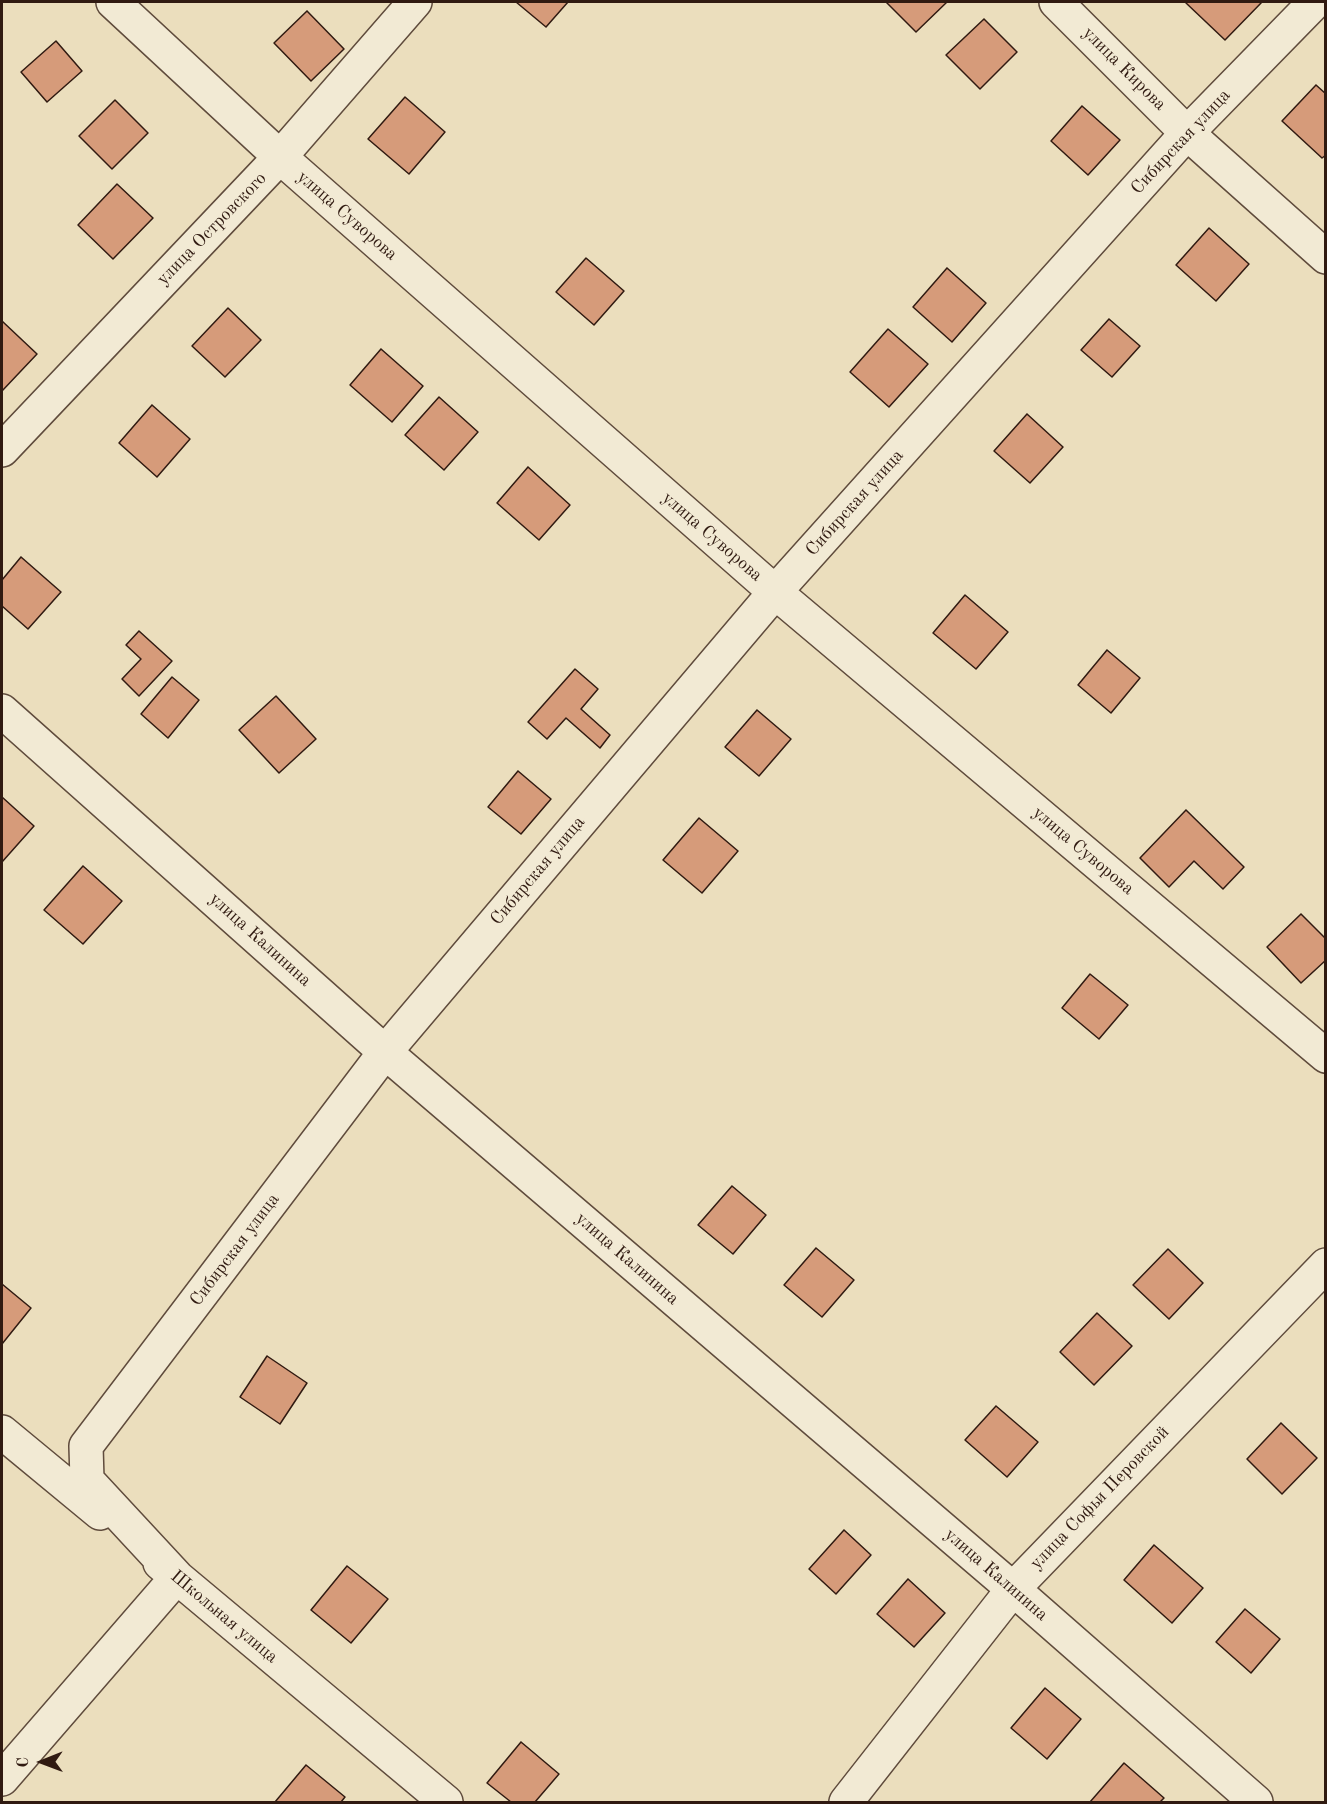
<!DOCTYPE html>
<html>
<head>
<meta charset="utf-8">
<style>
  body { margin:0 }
  #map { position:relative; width:1327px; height:1804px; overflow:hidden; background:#ebdebd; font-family:"Old Standard TT",serif }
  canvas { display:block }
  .frame { position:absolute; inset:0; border:3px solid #301a11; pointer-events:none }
  .north { position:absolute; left:12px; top:1732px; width:60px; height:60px; -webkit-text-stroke:4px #f2ead4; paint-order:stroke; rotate:269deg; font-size:16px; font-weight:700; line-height:24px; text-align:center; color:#301a11 }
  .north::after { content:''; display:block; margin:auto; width:21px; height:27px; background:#301a11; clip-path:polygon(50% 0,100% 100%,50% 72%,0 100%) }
</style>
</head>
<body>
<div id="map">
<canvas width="1327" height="1804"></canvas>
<div class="frame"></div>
<div class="north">С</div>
</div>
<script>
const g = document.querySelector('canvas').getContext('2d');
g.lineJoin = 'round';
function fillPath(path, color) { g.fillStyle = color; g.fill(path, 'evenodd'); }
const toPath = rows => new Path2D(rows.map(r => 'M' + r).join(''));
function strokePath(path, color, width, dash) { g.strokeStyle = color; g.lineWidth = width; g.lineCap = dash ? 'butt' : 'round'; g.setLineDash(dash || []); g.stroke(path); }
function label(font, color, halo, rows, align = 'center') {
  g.font = font + ' "Old Standard TT",serif'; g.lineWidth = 4.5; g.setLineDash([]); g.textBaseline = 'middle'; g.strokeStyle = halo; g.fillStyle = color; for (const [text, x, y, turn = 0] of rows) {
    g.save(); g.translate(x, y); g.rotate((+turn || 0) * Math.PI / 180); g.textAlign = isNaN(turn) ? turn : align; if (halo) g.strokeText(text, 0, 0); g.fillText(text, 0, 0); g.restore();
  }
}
const building = toPath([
  [516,2,568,2,546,27,516,2],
  [886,2,947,2,916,32,886,2],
  [1187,2,1262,2,1225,40,1186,3,1187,2],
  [307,11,344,49,311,81,274,43,307,11],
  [984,19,1017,52,980,89,946,55,984,19],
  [56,41,82,71,47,102,21,72,56,41],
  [1316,85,1326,94,1326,155,1322,158,1282,121,1316,85],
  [405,97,445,132,409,174,368,139,405,97],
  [115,100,148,133,112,169,79,136,115,100],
  [1082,106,1120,140,1088,175,1051,141,1082,106],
  [117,184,153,218,113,259,78,225,117,184],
  [1209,228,1249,264,1216,301,1176,265,1209,228],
  [586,258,624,291,594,325,556,292,586,258],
  [947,268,986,303,952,342,913,307,947,268],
  [228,308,261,340,225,377,192,346,228,308],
  [1109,319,1140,346,1112,377,1081,350,1109,319],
  [2,321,37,354,2,391,2,321],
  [888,329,928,364,889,407,850,372,888,329],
  [381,349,423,386,392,422,350,385,381,349],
  [439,397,478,432,444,470,405,435,439,397],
  [152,405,190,439,157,477,119,443,152,405],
  [1027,414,1063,447,1030,483,994,451,1027,414],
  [528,467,570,505,539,540,497,503,528,467],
  [21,557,61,592,28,629,2,606,2,580,21,557],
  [965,595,1008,632,976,669,933,633,965,595],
  [139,631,172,661,139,696,122,679,141,659,126,645,139,631],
  [1107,650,1140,678,1111,713,1078,685,1107,650],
  [575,669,598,689,581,709,610,735,600,748,566,718,547,739,528,722,575,669],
  [172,677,199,700,168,738,141,714,172,677],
  [276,696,316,739,279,773,239,730,276,696],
  [757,710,791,739,759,776,725,747,757,710],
  [518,771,551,799,521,834,488,807,518,771],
  [2,797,34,826,2,862,2,797],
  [1186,810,1244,867,1223,889,1194,861,1169,887,1140,858,1186,810],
  [699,818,738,851,702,893,663,860,699,818],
  [83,866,122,901,83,944,44,910,83,866],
  [1301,914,1326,939,1326,960,1301,983,1267,947,1301,914],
  [1090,974,1128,1005,1099,1039,1062,1008,1090,974],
  [732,1186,766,1215,733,1254,698,1225,732,1186],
  [816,1248,854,1280,822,1317,784,1285,816,1248],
  [1168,1249,1203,1283,1169,1319,1133,1285,1168,1249],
  [2,1284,31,1308,2,1344,2,1284],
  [1097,1313,1132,1346,1094,1385,1060,1352,1097,1313],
  [267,1356,307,1383,280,1424,240,1397,267,1356],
  [996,1406,1038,1442,1007,1477,965,1440,996,1406],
  [1281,1423,1317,1458,1282,1494,1247,1459,1281,1423],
  [844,1530,871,1555,836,1594,809,1569,844,1530],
  [1154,1545,1203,1588,1172,1623,1124,1580,1154,1545],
  [347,1566,388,1599,351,1643,311,1610,347,1566],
  [908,1579,945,1613,914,1647,877,1614,908,1579],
  [1245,1609,1280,1639,1251,1673,1216,1642,1245,1609],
  [1045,1688,1081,1719,1047,1759,1011,1728,1045,1688],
  [521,1742,559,1774,535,1802,511,1802,487,1783,521,1742],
  [1124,1763,1164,1798,1160,1802,1090,1802,1124,1763],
  [306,1765,345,1797,341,1802,275,1802,306,1765]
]);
fillPath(building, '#d69b7a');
strokePath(building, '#301a11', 1.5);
const street = toPath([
  [113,2,280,157,775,592,1326,1056],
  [1056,2,1187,133,1326,257],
  [2,450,280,157,415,2],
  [2,711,385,1052,1013,1589,1256,1802],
  [2,1432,100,1513],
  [160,1563,446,1802],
  [2,1779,177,1577,87,1480,86,1446,385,1052,775,592,1187,133,1315,2],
  [846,1802,1013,1589,1326,1265]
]);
strokePath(street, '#5f4b3c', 36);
strokePath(street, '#f2ead4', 33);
label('18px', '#301a11', '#f2ead4', [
  ["улица Кирова",1124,69,45],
  ["Сибирская улица",1181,142,-47],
  ["улица Суворова",347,216,41],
  ["улица Островского",212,229,-46],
  ["Сибирская улица",855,503,-48],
  ["улица Суворова",712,537,41],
  ["улица Суворова",1083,851,40],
  ["Сибирская улица",538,871,-50],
  ["улица Калинина",260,940,42],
  ["Сибирская улица",235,1250,-53],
  ["улица Калинина",627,1259,41],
  ["улица Софьи Перовской",1100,1498,-46],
  ["улица Калинина",996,1575,41],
  ["Школьная улица",224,1617,40]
]);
</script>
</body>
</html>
